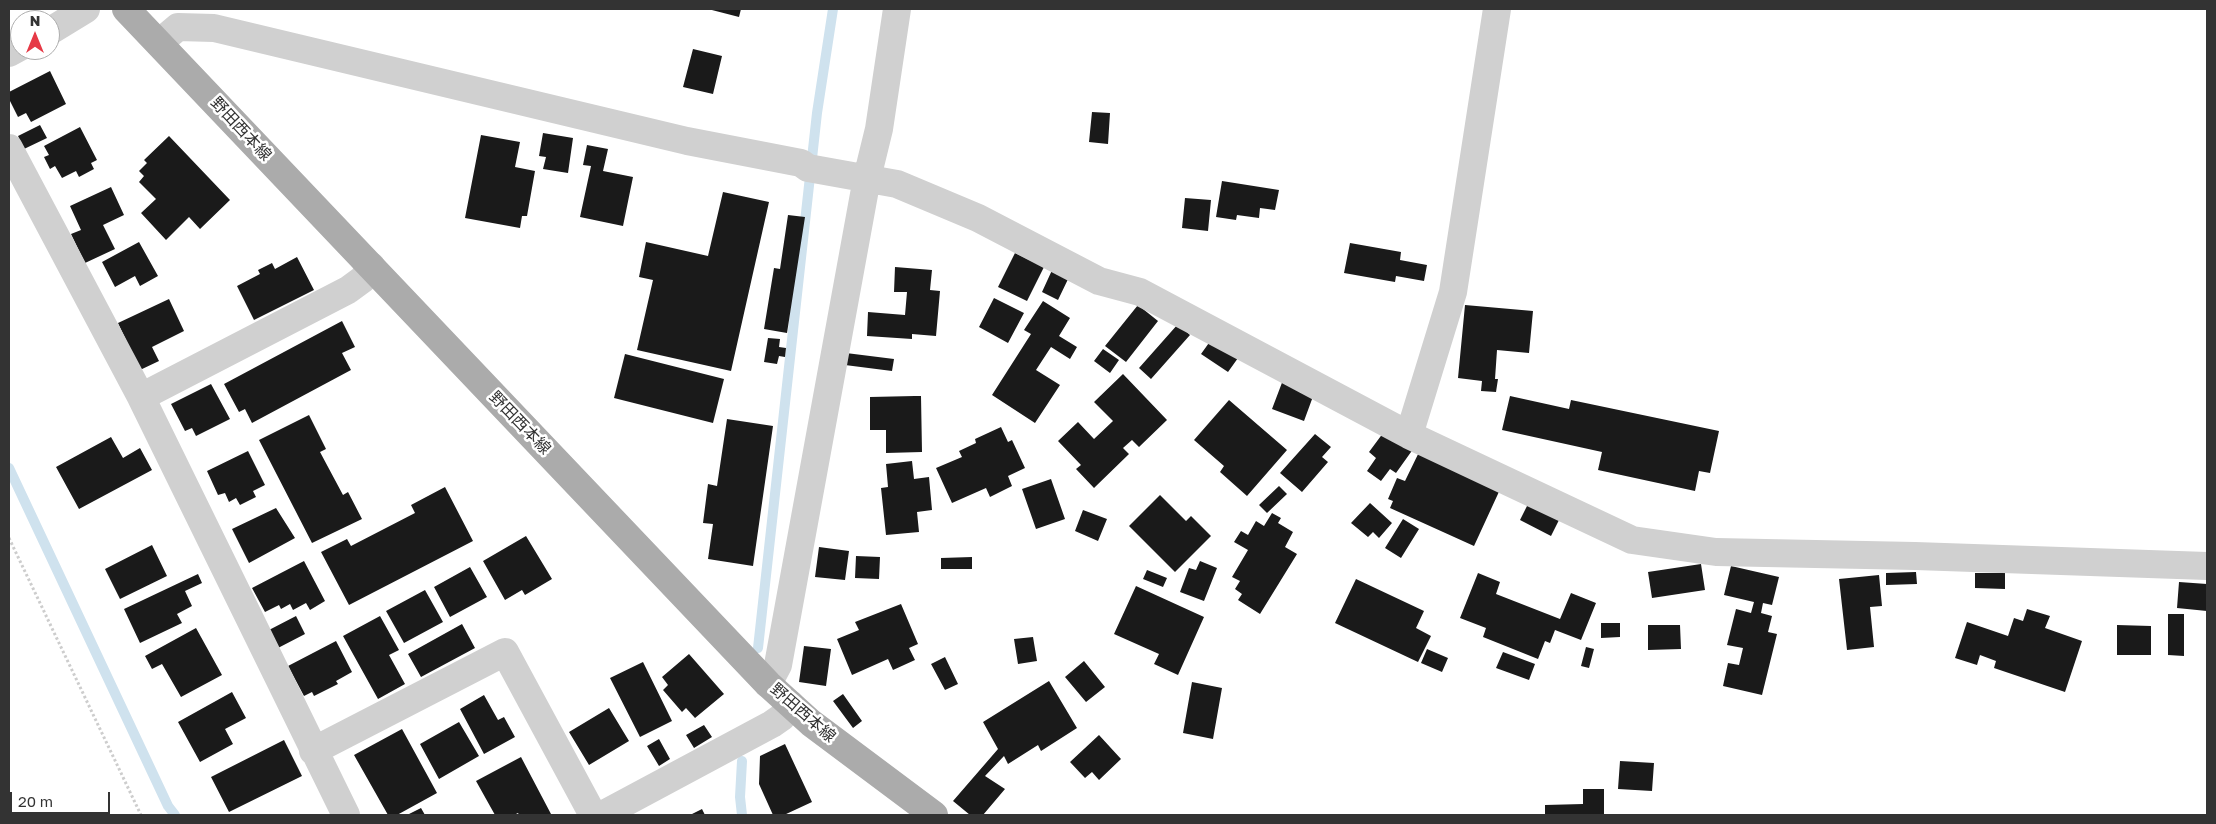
<!DOCTYPE html>
<html>
<head>
<meta charset="utf-8">
<style>
  body { margin:0 }
  #map { position:relative; width:2216px; height:824px; overflow:hidden; background:#fff; font-family:"Golos Text",sans-serif }
  canvas { display:block }
  .frame { position:absolute; inset:0; border:10px solid #333; pointer-events:none }
  .north { position:absolute; left:10px; top:10px; width:50px; height:50px; box-sizing:border-box; background:#fff; border:1px solid #adadad; border-radius:50%; rotate:0deg; font-size:14px; font-weight:700; line-height:20px; text-align:center; color:#333 }
  .north::after { content:''; display:block; margin:auto; width:18px; height:22px; background:#e63946; clip-path:polygon(50% 0,100% 100%,50% 72%,0 100%) }
  .scale { position:absolute; left:10px; top:792px; width:100px; height:22px; box-sizing:border-box; border:2px solid #333; border-top:0; padding-left:6px; font-size:15px; line-height:18px; white-space:nowrap; color:#333; -webkit-text-stroke:4px #fff; paint-order:stroke }
</style>
</head>
<body>
<div id="map">
<canvas width="2216" height="824"></canvas>
<div class="frame"></div>
<div class="north">N</div>
<div class="scale">20 m</div>
</div>
<script>
const g = document.querySelector('canvas').getContext('2d');
g.lineJoin = 'round';
const toPath = rows => new Path2D(rows.map(r => 'M' + r).join(''));
function strokePath(path, color, width, dash) { g.strokeStyle = color; g.lineWidth = width; g.lineCap = dash ? 'butt' : 'round'; g.setLineDash(dash || []); g.stroke(path); }
function fillPath(path, color) { g.fillStyle = color; g.fill(path, 'evenodd'); }
function label(font, color, halo, rows, align = 'center') {
  g.font = font + ' "Golos Text","Noto Sans JP",sans-serif'; g.lineWidth = 5; g.setLineDash([]); g.textBaseline = 'middle'; g.strokeStyle = halo; g.fillStyle = color; for (const [text, x, y, turn = 0] of rows) {
    g.save(); g.translate(x, y); g.rotate((+turn || 0) * Math.PI / 180); g.textAlign = isNaN(turn) ? turn : align; if (halo) g.strokeText(text, 0, 0); g.fillText(text, 0, 0); g.restore();
  }
}
strokePath(toPath([
  [9,468,168,806,175,815],
  [758,648,817,113,833,9],
  [742,761,740,797,742,815]
]), '#cfe2ee', 10);
fillPath(toPath([
  [708,9,741,9,739,17],
  [693,49,722,56,713,94,683,87],
  [50,71,66,104,31,122,26,113,18,117,9,99,9,92],
  [1092,112,1110,113,1108,144,1089,142],
  [40,125,47,138,24,149,18,136],
  [80,127,97,160,91,163,94,169,79,177,76,171,62,178,55,166,50,169,44,157,49,155,44,146],
  [543,133,573,138,568,173,543,169,546,157,539,156],
  [481,135,520,142,515,167,535,171,527,216,522,216,520,228,465,218],
  [169,136,230,200,200,229,189,217,166,240,141,213,156,199,139,182,144,176,139,171,147,163,144,160],
  [587,145,608,149,603,171,633,177,623,226,580,217,591,166,583,165],
  [1222,181,1279,190,1275,210,1260,208,1259,218,1237,215,1236,220,1216,217],
  [111,187,124,215,103,225,115,249,85,263,71,234,81,230,70,206],
  [723,192,769,202,731,371,637,350,653,280,639,277,646,242,708,256],
  [1185,198,1211,200,1208,231,1182,228],
  [788,215,805,217,787,333,764,329,774,268,780,269],
  [139,242,158,276,140,286,135,276,115,287,102,262],
  [1350,243,1401,252,1400,260,1427,265,1424,281,1396,276,1395,282,1344,273],
  [1015,253,1044,267,1027,301,998,287],
  [297,257,314,290,254,320,237,286,260,274,258,270,272,263,275,269],
  [895,267,932,270,930,290,940,291,936,336,912,334,912,339,867,336,868,312,905,315,907,292,894,292],
  [1053,268,1070,275,1058,300,1042,292],
  [994,298,1024,313,1008,343,979,327],
  [169,299,184,331,152,347,159,361,140,370,118,323],
  [1043,301,1070,318,1059,336,1077,347,1070,359,1051,347,1036,370,1060,385,1035,423,992,395,1031,334,1024,330],
  [1138,305,1158,321,1126,362,1105,346],
  [1465,305,1533,311,1529,353,1497,350,1495,379,1498,379,1496,392,1481,391,1482,381,1458,378],
  [342,321,355,347,342,353,351,370,252,423,245,409,239,412,224,384],
  [1178,324,1190,335,1151,379,1139,368],
  [768,338,780,339,779,347,786,348,785,357,779,356,777,364,764,362],
  [1211,340,1238,358,1228,372,1201,354],
  [1103,349,1119,360,1110,373,1094,361],
  [846,353,894,359,892,371,845,365],
  [625,354,724,379,713,423,614,398],
  [1123,374,1167,420,1139,447,1132,440,1123,448,1129,454,1094,488,1076,469,1081,465,1058,441,1078,422,1094,439,1113,421,1094,402],
  [1283,380,1315,391,1304,421,1272,409],
  [211,384,230,419,196,436,192,428,185,431,171,404],
  [915,396,921,396,922,452,886,453,886,430,870,430,870,397],
  [1510,396,1569,409,1571,400,1719,431,1710,473,1699,471,1695,491,1598,470,1602,452,1502,430],
  [1229,400,1287,450,1247,496,1220,472,1224,466,1194,440],
  [309,415,326,449,320,452,343,495,348,492,362,519,312,543,259,440],
  [727,419,773,426,753,566,708,559,713,524,703,523,708,484,717,486],
  [1389,425,1416,445,1396,473,1390,469,1381,481,1367,471,1376,458,1369,452],
  [1001,427,1008,442,1012,440,1025,468,1008,476,1012,486,990,497,986,488,952,503,936,468,962,457,959,451,976,443,975,439],
  [1315,434,1331,447,1322,457,1328,462,1302,492,1280,473],
  [111,437,123,458,140,448,152,470,79,509,56,467],
  [1422,446,1503,483,1474,546,1390,508,1393,501,1388,499,1397,478,1405,481],
  [248,451,265,485,253,491,256,497,240,505,236,498,229,502,225,493,218,495,207,471],
  [912,461,914,479,929,477,932,510,917,512,919,532,886,535,881,488,888,487,886,464],
  [1051,479,1065,519,1036,529,1022,489],
  [1279,486,1287,494,1267,513,1259,505],
  [445,487,473,541,349,605,321,552,347,539,351,546,415,513,411,505],
  [1160,495,1186,521,1191,516,1211,536,1175,572,1129,526],
  [1532,496,1563,512,1551,536,1520,520],
  [1370,503,1392,523,1379,538,1373,532,1368,537,1351,523],
  [276,508,295,538,249,563,232,529],
  [1083,510,1107,519,1098,541,1075,531],
  [1272,513,1281,518,1278,523,1293,532,1285,547,1297,554,1260,614,1238,600,1242,594,1235,589,1240,581,1232,577,1248,550,1234,542,1241,531,1248,535,1256,521,1264,526],
  [1403,519,1419,529,1401,558,1385,548],
  [526,536,552,579,525,595,522,590,505,600,483,561],
  [152,545,167,576,120,599,105,569],
  [819,547,849,551,845,580,815,577],
  [856,556,880,557,879,579,855,578],
  [972,557,972,569,941,569,941,558],
  [304,561,325,601,310,610,306,603,293,610,290,604,281,609,279,605,265,612,252,588],
  [1200,561,1217,568,1204,601,1180,592,1189,568,1196,570],
  [1701,564,1705,590,1652,598,1648,572],
  [1731,566,1779,577,1772,605,1763,603,1761,613,1772,616,1768,632,1777,634,1762,695,1723,686,1728,663,1739,665,1743,648,1727,645,1736,609,1751,613,1754,602,1724,595],
  [470,567,487,597,450,617,434,587],
  [1147,570,1167,578,1163,587,1143,579],
  [1916,572,1917,584,1886,585,1886,573],
  [1478,573,1500,582,1496,594,1560,619,1571,593,1596,603,1581,640,1555,630,1550,643,1545,641,1538,659,1483,637,1486,628,1460,618],
  [1975,573,2005,573,2005,589,1975,588],
  [198,574,202,583,185,591,192,606,177,614,182,623,140,643,124,609],
  [1879,575,1882,606,1870,607,1874,647,1847,650,1839,579],
  [1356,579,1424,611,1416,628,1431,636,1418,662,1335,623],
  [2179,582,2207,584,2207,611,2177,608],
  [1136,586,1204,617,1178,675,1154,664,1159,654,1114,634],
  [425,590,443,622,404,643,386,611],
  [901,604,918,644,909,648,915,660,893,670,888,659,852,675,837,639,859,630,855,622],
  [2027,609,2050,616,2045,628,2082,641,2065,692,1994,668,1996,661,1980,655,1977,665,1955,658,1967,622,2008,636,2014,618,2023,621],
  [2168,614,2184,614,2184,656,2168,655],
  [296,616,305,634,278,648,269,630],
  [380,616,399,650,389,655,405,684,378,699,343,636],
  [1601,623,1620,623,1620,637,1601,638],
  [462,624,475,648,421,677,408,654],
  [1648,625,1680,625,1681,649,1648,650],
  [2117,625,2151,626,2151,655,2117,655],
  [196,628,222,675,181,697,162,664,152,669,145,656],
  [1033,637,1037,661,1018,664,1014,639],
  [336,641,352,672,336,681,338,684,314,696,312,692,304,696,288,666],
  [804,646,831,649,826,686,799,682],
  [1586,647,1594,649,1589,668,1581,666],
  [1427,649,1448,658,1442,672,1421,663],
  [1503,652,1535,664,1529,680,1496,668],
  [689,654,724,694,695,718,686,708,682,712,663,690,668,685,662,677],
  [945,657,958,684,945,690,931,664],
  [1084,661,1105,687,1086,702,1065,677],
  [643,662,672,721,640,737,610,678],
  [1049,681,1077,728,1041,751,1038,745,1008,764,1004,756,985,776,1005,789,983,815,970,815,953,801,998,749,983,722],
  [1192,682,1222,688,1213,739,1183,733],
  [232,692,246,718,225,729,233,744,200,762,178,722],
  [843,694,862,721,853,728,833,701],
  [484,695,498,720,504,717,515,737,484,754,460,709],
  [609,708,629,741,589,765,569,732],
  [459,722,479,756,439,779,420,744],
  [704,725,712,737,694,748,686,735],
  [402,729,437,793,397,815,388,815,354,755],
  [1099,735,1121,759,1099,780,1092,772,1085,778,1070,762],
  [659,739,670,759,659,766,647,746],
  [284,740,302,776,229,812,211,777],
  [785,744,812,802,784,815,773,815,759,784,760,756],
  [521,757,551,814,550,815,519,815,518,813,514,815,495,815,476,781],
  [1620,761,1654,763,1652,791,1618,789],
  [1583,789,1604,789,1604,815,1545,815,1545,805,1583,804],
  [421,808,425,815,407,815],
  [702,809,705,815,690,815]
]), '#1a1a1a');
strokePath(toPath([
  [9,538,141,815]
]), '#cdcdcd', 3, [2.5, 2.5]);
strokePath(toPath([
  [50,31,86,9],
  [159,43,178,27,214,28,687,141,801,163,808,168,897,184,978,218,1099,281,1140,292,1409,435,1632,540,1716,552,1915,556,2207,566],
  [9,53,20,47],
  [9,148,141,397,346,815],
  [141,397,348,290,363,279,371,266],
  [1409,435,1453,292,1497,9],
  [768,684,778,665,867,178,879,129,897,9],
  [313,751,505,652,593,815],
  [602,815,772,724,782,717,790,704]
]), '#d0d0d0', 28);
strokePath(toPath([
  [126,9,768,684,811,723,934,815]
]), '#ababab', 28);
label('16px', '#333', '#fff', [
  ["野田西本線",241,129,47],
  ["野田西本線",520,423,46],
  ["野田西本線",803,713,41]
]);
</script>
</body>
</html>
